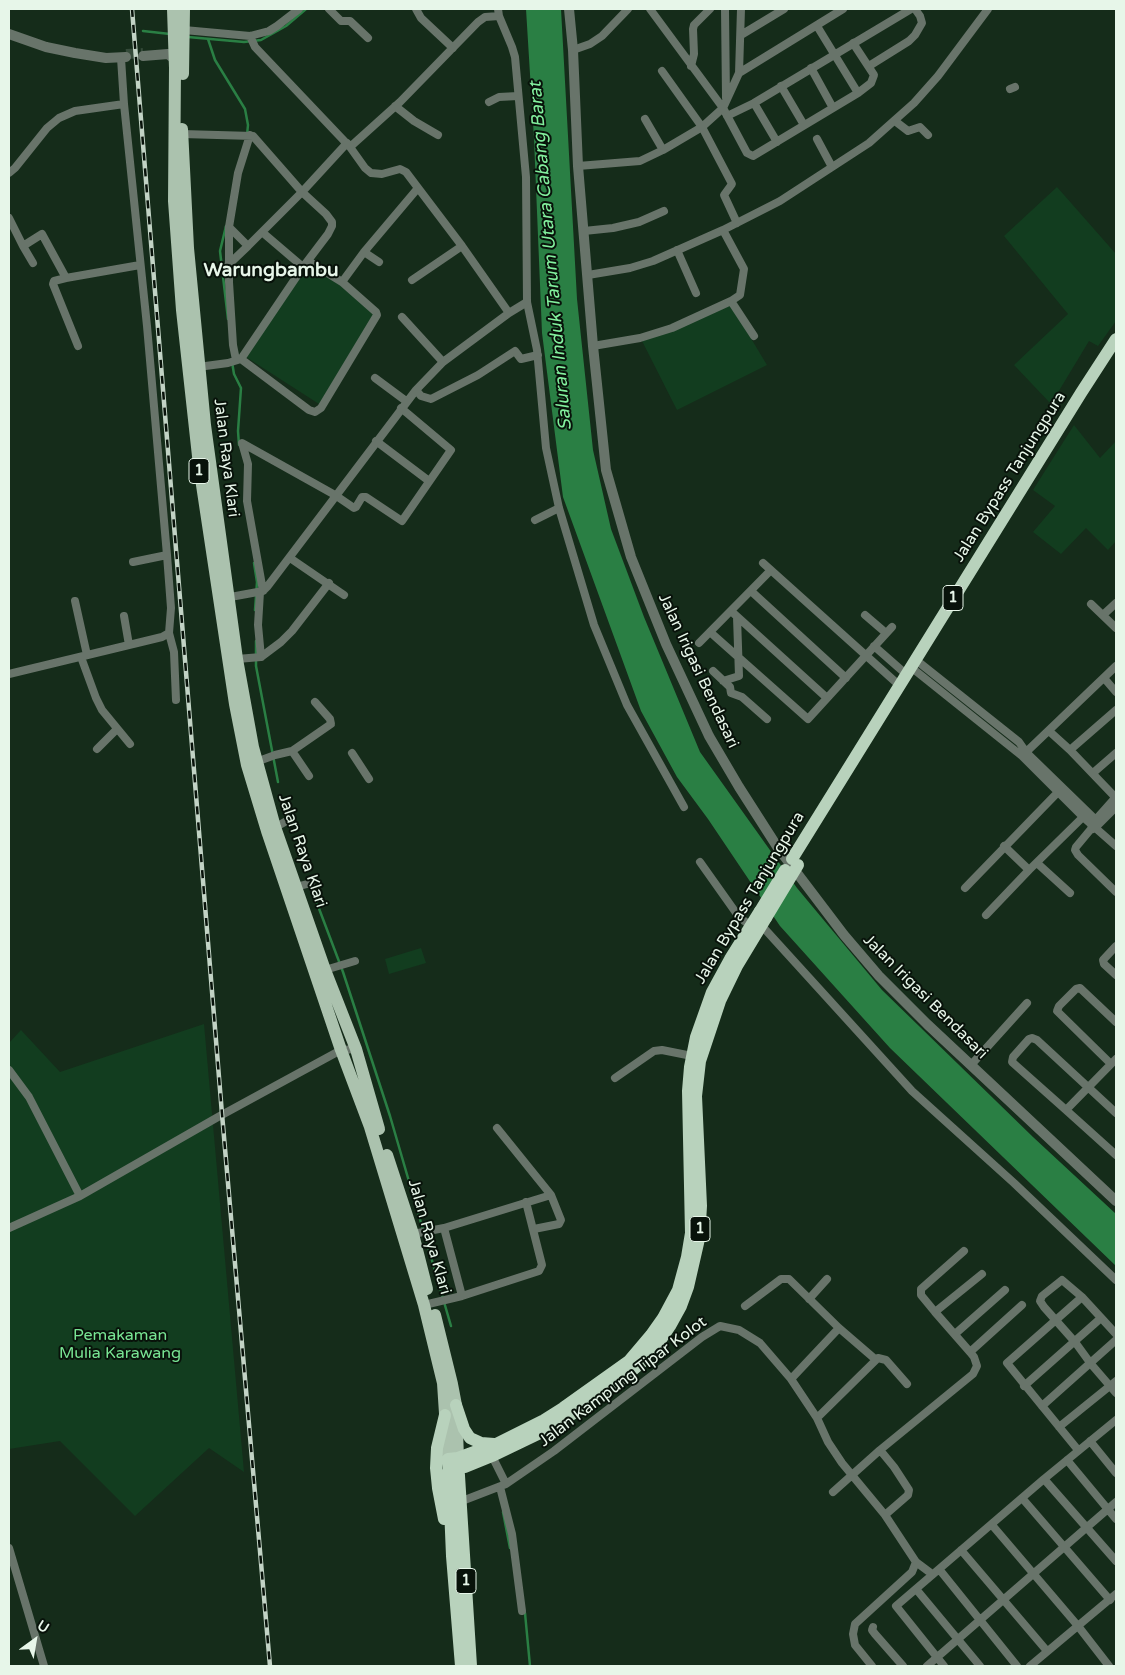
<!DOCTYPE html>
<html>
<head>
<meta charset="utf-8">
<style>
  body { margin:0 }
  #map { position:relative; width:1125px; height:1675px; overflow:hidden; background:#152c1a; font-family:"Varela Round",sans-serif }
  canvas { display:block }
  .frame { position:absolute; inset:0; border:10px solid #e7f6e9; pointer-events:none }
  .north { position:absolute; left:10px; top:1615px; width:50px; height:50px; -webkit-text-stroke:4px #08120a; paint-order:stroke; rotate:32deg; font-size:14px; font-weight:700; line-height:20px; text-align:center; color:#e7f6e9 }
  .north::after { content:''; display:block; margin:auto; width:18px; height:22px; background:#e7f6e9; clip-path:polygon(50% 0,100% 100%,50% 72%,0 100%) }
</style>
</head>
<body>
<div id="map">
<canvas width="1125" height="1675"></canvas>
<div class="frame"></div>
<div class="north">U</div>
</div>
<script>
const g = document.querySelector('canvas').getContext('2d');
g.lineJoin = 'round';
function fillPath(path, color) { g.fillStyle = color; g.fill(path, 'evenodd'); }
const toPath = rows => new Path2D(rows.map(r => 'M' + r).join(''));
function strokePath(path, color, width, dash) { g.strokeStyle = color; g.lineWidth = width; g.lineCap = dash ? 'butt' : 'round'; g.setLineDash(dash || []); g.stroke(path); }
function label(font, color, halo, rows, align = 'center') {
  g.font = font + ' "Varela Round",sans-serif'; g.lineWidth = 4; g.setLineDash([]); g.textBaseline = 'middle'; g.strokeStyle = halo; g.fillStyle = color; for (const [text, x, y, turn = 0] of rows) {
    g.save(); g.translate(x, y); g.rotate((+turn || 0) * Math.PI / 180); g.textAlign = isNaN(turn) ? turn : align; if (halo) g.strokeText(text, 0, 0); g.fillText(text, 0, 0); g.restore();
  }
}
fillPath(toPath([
  [1057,187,1116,254,1116,321,1098,346,1089,341,1051,404,1014,365,1068,314,1004,236],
  [308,261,376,312,319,404,246,357],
  [729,302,767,365,677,410,641,339],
  [1074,425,1100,458,1116,441,1116,541,1108,550,1086,528,1061,554,1033,532,1055,506,1033,490],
  [421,948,426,963,389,974,385,959],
  [204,1024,244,1472,209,1448,135,1516,60,1441,9,1449,9,1043,21,1030,60,1072]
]), '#123d1f');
fillPath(toPath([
  [526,9,561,9,577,299,593,450,611,529,644,617,700,752,797,888,882,990,1033,1137,1116,1214,1116,1266,890,1048,780,926,708,819,677,777,641,711,563,497,542,333,534,139]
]), '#2a7f44');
strokePath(toPath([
  [143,31,170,34],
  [188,37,244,42,261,40,286,26,306,9],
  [208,39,215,60,245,109,248,125,247,135],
  [226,226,220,251,228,319],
  [232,362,234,374,241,388,238,431,239,445],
  [254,563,257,582,255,610],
  [256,641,256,666,278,782],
  [312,890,343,972,390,1116,451,1326],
  [503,1512,510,1548],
  [525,1613,530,1666]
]), '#2a7f44', 2.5);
strokePath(toPath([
  [126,54,143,53]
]), '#344a39', 10, [10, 5]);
strokePath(toPath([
  [329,9,341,21,350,21,368,38],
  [416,9,421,18,453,48],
  [498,9,499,16,512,47,515,57,526,177,527,302,537,350,546,448,559,508,594,625,627,705,684,807],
  [650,9,723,108,747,153,753,156,858,93,871,83,874,75,853,43],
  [725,9,726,98],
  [817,26,858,93],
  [184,30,250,36,269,31,277,26,299,9],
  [741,35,784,9],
  [250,36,255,47,350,147,365,168,371,173,382,174,400,169,406,172,462,246,509,313],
  [573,50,590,44,602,36,628,9],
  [691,66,694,54,693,29,694,25,710,9],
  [869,66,909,41,915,35,922,23,920,16,915,9],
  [811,68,833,108],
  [662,71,702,127,732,184,724,195,737,223],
  [739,73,843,9],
  [781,86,804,125],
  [1010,89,1015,87],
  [489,102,499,97,518,96],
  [754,103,777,142],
  [395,106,414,121,438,135],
  [727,116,754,103,911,9],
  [645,119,663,150],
  [895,121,908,131,920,127,928,135],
  [182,134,253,136,302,192,326,214,332,222,332,226,328,234,303,267,241,359,228,363,198,367],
  [817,139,832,167],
  [350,147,400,102,478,22,485,17,499,16],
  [578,166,640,161,663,150,702,127,723,108,739,73,741,9],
  [9,173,15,168,47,128,59,118,75,111,124,104],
  [9,218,23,246],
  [229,227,248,246,302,192,347,143],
  [723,230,744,269,740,295,731,301],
  [584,231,613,228,639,222,664,211],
  [262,232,303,267],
  [677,250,696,293],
  [364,252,379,262],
  [33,263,23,246,42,234,66,278,54,281,53,284,78,346],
  [228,265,248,246],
  [588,275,630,268,653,261,723,230,780,201,869,143,914,103,938,76,988,9],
  [66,278,140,265],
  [412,280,462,246],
  [342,282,364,252,418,188],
  [402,317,443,362],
  [593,346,640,338,672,328,731,301,754,336],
  [241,359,309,410,315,412,321,408,377,315,376,312,342,282,308,261],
  [236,360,233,345,229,282,229,227,238,173,250,135],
  [375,378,406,401],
  [416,390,421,396,431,399,478,375,515,351,521,359,538,355],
  [376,441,429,481],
  [535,520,559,508],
  [290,558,344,595],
  [133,562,167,555],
  [763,563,900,686],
  [263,591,247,501,248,464,242,443,335,495,354,508,356,507,362,497,366,497,402,521,451,450,401,408],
  [751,591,846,678],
  [260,592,258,625,261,657],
  [225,598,263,591,267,587,416,390,443,362,509,313,527,302],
  [75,601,87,655],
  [1091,604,1116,628],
  [731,611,827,698],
  [865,615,886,633],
  [1103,615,1116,603],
  [124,616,129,645],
  [710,632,808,719,892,627],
  [169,633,174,652,176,700],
  [699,643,771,570],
  [874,646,907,675],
  [81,657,96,698,102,710,130,744],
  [237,659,261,657,281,642,292,631,329,583],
  [916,660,1019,742,1026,752,1096,820],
  [1116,666,1022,756,1083,817,1116,846],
  [912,668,1022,756],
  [713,671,730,687,731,693,742,697,767,719],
  [9,674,162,637,169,633,171,608,167,555,147,326,124,104,121,58],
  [1104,678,1116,692],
  [723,681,739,676,737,617],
  [1049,731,1070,750,1116,798],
  [97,749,117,729],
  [1070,750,1116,710],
  [292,751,309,776],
  [352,753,369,779],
  [256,762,275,755,292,751,331,724,330,719,315,702],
  [1093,773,1116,753],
  [1116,797,1092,824,1091,829,1076,847,1075,850,1078,855,1116,892],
  [274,828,292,818],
  [1093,829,1096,827,1116,807],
  [1004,846,1029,870,1083,817],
  [700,862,739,917,751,926],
  [1037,863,1070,893],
  [292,888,311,883],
  [965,888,1061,789],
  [986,915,1029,870],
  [762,926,912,1091,1014,1183,1116,1280],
  [1116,946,1103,960,1104,964,1116,975],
  [325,970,355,961],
  [1116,1059,1066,1110,1116,1155],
  [1111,1064,1057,1011,1059,1006,1076,989,1080,988,1116,1022],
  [971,1065,1027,1003],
  [9,1070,29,1097,80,1196],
  [615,1078,654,1051,662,1050,692,1056],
  [1066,1110,1012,1062,1013,1057,1029,1039,1032,1038,1037,1040,1116,1113],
  [497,1128,551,1195,561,1220,559,1224,534,1229],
  [9,1228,80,1196,218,1117,341,1050,356,1049],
  [444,1228,462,1296],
  [413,1234,444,1228,551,1195],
  [809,1299,827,1279],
  [424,1305,462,1296,539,1271,542,1265,526,1202],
  [745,1306,781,1279,789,1279,839,1328,875,1359],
  [935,1312,921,1295,921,1289,964,1251],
  [955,1334,1005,1290],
  [1116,1334,1082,1297,1062,1280,1042,1296,1040,1301,1044,1307,1075,1342,1091,1364,1116,1393],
  [970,1352,935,1312,982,1274],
  [791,1379,839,1328],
  [1024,1386,1101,1318],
  [1042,1406,1116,1340],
  [817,1418,878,1358,886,1360,907,1384],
  [1059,1427,1116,1381],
  [1090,1441,1116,1473],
  [880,1450,894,1467,909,1490,908,1495,885,1515],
  [1078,1450,1007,1363,1082,1297],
  [492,1456,506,1484],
  [1067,1460,1116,1519],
  [1044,1479,1116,1561],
  [500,1487,512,1534,522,1611],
  [833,1492,880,1450,973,1374,977,1366,974,1357,970,1352,1022,1305],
  [1022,1498,1110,1600],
  [462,1501,506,1484,554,1451,702,1337,720,1326,739,1330,760,1343,791,1379,817,1418,828,1442,842,1463,885,1515,916,1562,912,1572,855,1624,853,1634,855,1645,872,1666],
  [992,1525,1078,1626,1109,1666],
  [9,1548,44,1666],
  [961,1550,1047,1651],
  [916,1562,932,1574],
  [939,1569,1017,1666],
  [916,1589,980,1666],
  [873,1627,872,1630,875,1634,903,1666],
  [927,1666,1116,1502],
  [944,1666,896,1606,1044,1479,1116,1420],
  [1030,1666,1116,1594]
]), '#68746a', 8);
strokePath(toPath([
  [569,9,573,50,578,166,593,346,606,470,631,557,666,644,709,736,739,787,778,848,844,935,879,976,927,1024,1116,1201],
  [9,34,46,47,75,53,106,58,126,57],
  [143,56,168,54,174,59,175,65]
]), '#68746a', 10);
strokePath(toPath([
  [173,9,175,68,174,201,182,310,199,465,235,704,247,765,267,831,341,1050,370,1127,424,1305,443,1383,448,1459],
  [183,74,184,9],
  [182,129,188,248,205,425,237,659,253,747,275,827,325,970,356,1049,379,1129],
  [387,1155,413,1234,427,1289],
  [435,1315,452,1384,456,1405,458,1458]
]), '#abc2ae', 12);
strokePath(toPath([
  [792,859,1081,393,1116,339],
  [456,1405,464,1429,470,1438,481,1443,494,1444],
  [458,1460,471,1666],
  [448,1471,465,1467,492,1456,544,1431,587,1405,627,1375,641,1363,658,1344,670,1326,681,1306,688,1287,699,1239,701,1206,696,1096,700,1061,720,1001,737,966,766,918],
  [444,1519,438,1488,436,1468,437,1448,445,1415],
  [461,1666,452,1556,448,1459,458,1458,496,1444,544,1420,563,1408,629,1361,651,1335,663,1318,678,1290,687,1257,691,1233,688,1091,690,1067,696,1037,712,992,730,959,760,911]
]), '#b8d2bc', 12);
const rail = toPath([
  [132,9,222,1114,270,1666]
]);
strokePath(rail, '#c2d3c5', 4.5);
strokePath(rail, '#08120a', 2.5, [8]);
strokePath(toPath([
  [760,911,785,870],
  [766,918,798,865]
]), '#b8d2bc', 12);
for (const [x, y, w] of [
  [199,471,20],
  [953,598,20],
  [700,1229,20],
  [466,1581,20]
]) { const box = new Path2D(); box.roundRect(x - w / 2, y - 12.5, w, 25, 4); g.fillStyle = '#08120a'; g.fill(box); strokePath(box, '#e7f6e9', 1); }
label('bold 15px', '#e7f6e9', null, [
  ["1",199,471],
  ["1",953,598],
  ["1",700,1229],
  ["1",466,1581]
]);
label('16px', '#e7f6e9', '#08120a', [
  ["Jalan Raya Klari",226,458,83],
  ["Jalan Bypass Tanjungpura",1010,477,-58],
  ["Jalan Irigasi Bendasari",698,671,65],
  ["Jalan Raya Klari",302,851,71],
  ["Jalan Bypass Tanjungpura",750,898,-59],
  ["Jalan Irigasi Bendasari",925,997,45],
  ["Jalan Raya Klari",429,1237,74],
  ["Jalan Kampung Tipar Kolot",623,1382,-37]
]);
label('16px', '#78e493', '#08120a', [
  ["Pemakaman",120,1336],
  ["Mulia Karawang",120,1354]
]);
label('italic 18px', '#83f09e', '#08120a', [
  ["Saluran Induk Tarum Utara Cabang Barat",551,256,-95]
]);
label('bold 19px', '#e7f6e9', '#08120a', [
  ["Warungbambu",271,271]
]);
</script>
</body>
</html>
